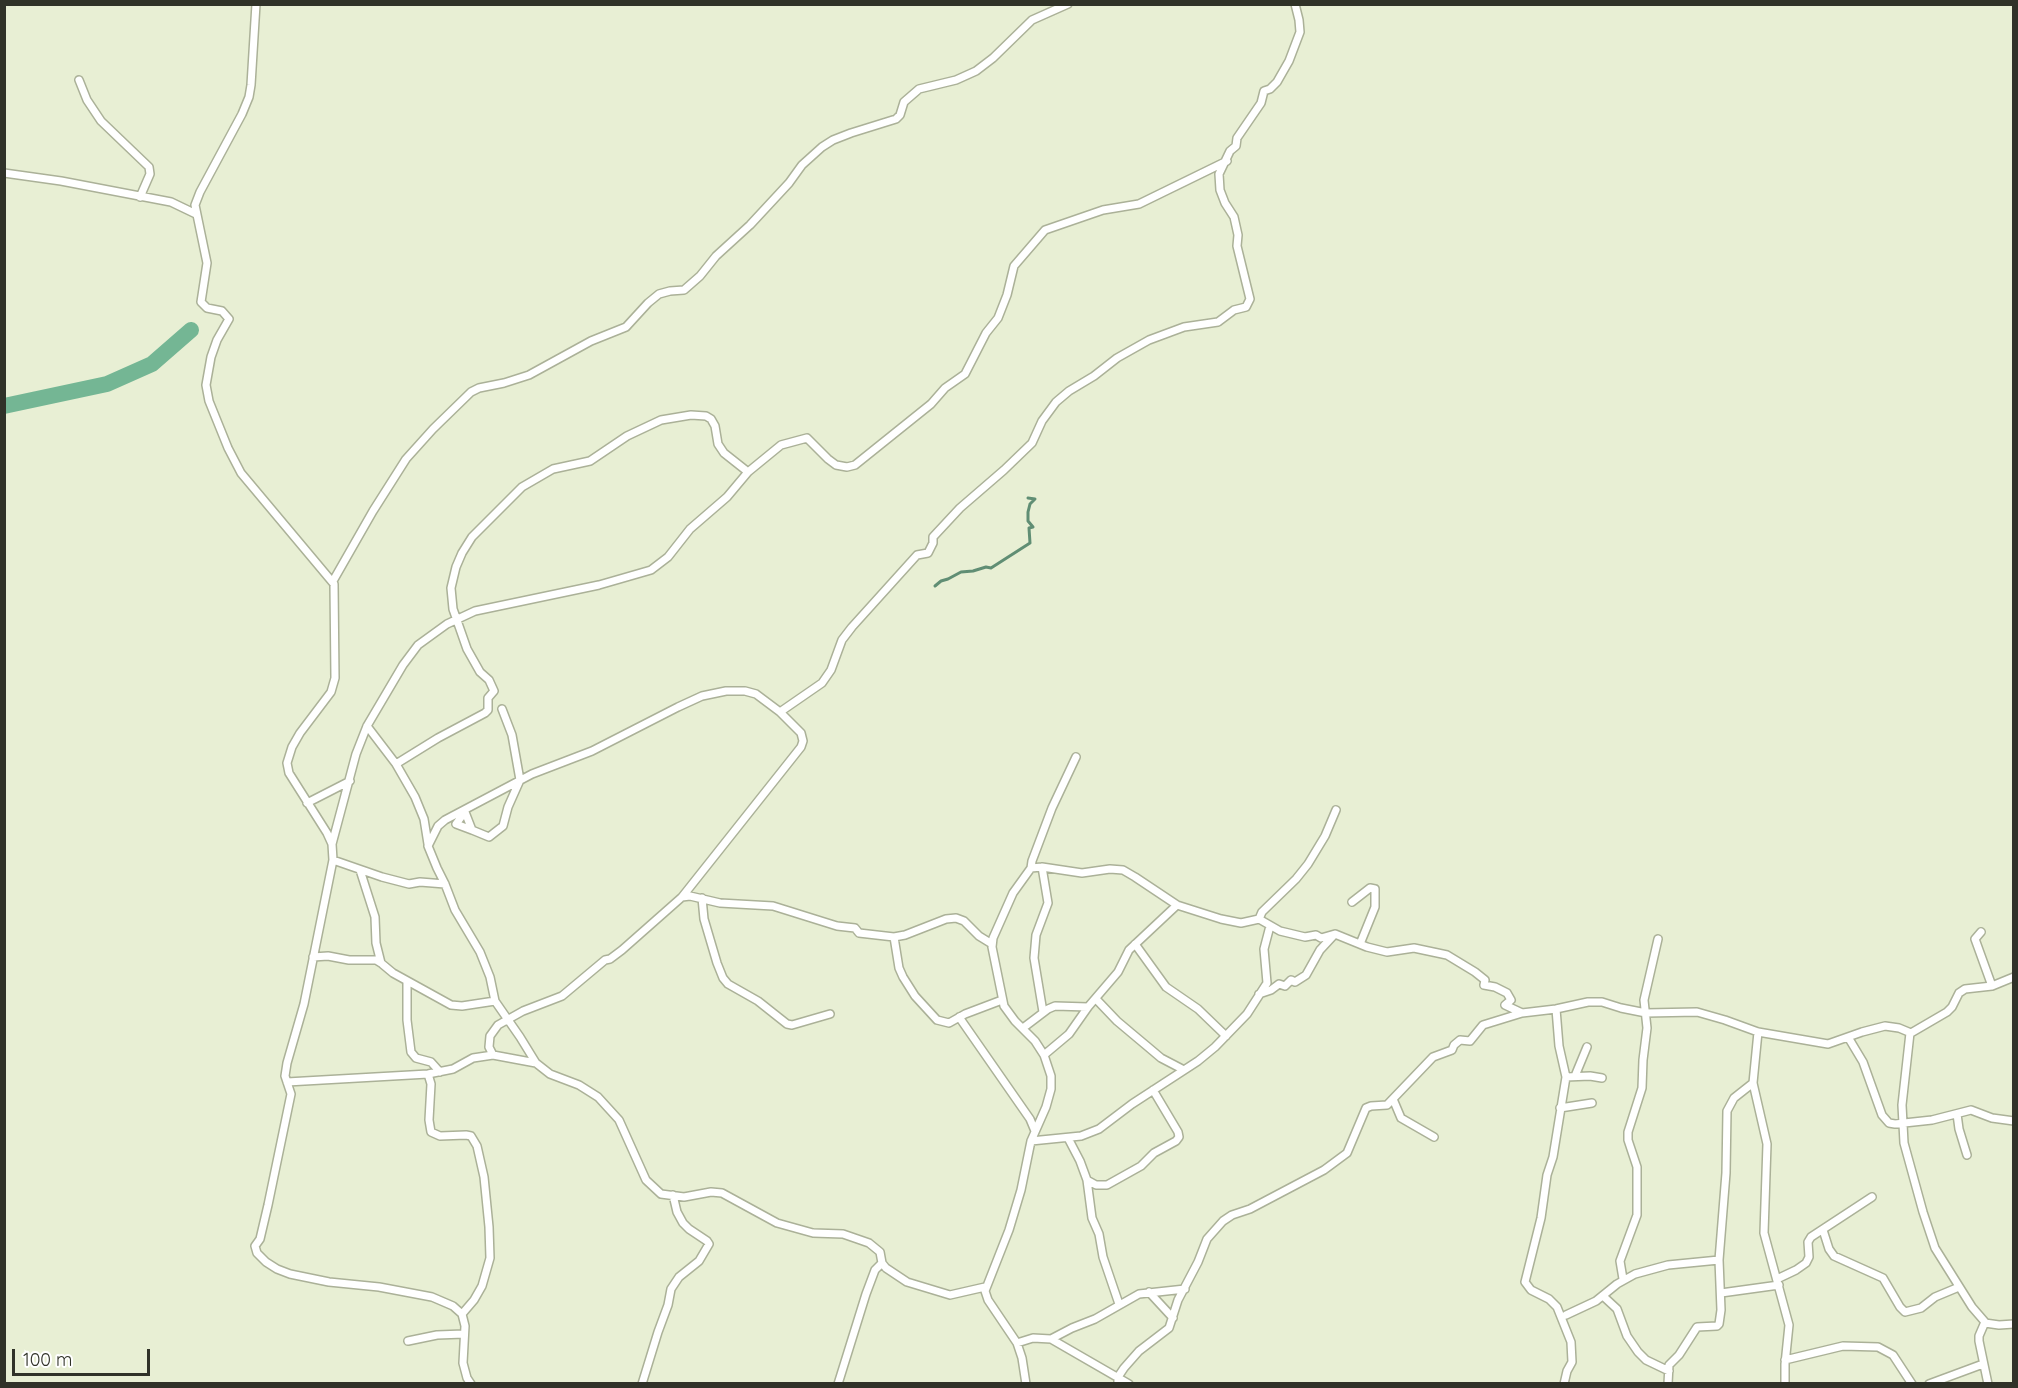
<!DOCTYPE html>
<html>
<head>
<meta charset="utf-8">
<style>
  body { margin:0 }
  #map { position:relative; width:2018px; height:1388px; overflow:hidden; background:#e8efd4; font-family:Quicksand,sans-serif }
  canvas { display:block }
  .frame { position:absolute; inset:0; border:6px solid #303228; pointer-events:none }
  .scale { position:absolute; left:12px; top:1349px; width:138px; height:27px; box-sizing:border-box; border:3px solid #303228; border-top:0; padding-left:8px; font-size:18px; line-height:21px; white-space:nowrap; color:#303228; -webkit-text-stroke:4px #fff; paint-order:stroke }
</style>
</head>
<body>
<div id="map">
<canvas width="2018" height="1388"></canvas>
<div class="frame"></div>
<div class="scale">100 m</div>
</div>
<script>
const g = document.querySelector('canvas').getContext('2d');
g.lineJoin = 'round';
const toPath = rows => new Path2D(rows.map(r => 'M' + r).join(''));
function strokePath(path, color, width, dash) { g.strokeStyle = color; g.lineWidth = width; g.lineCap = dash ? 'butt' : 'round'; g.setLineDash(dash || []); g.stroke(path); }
strokePath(toPath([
  [935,586,941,581,948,579,961,572,973,571,986,567,991,568,1030,543,1029,528,1033,527,1028,521,1028,512,1030,504,1035,499,1028,498]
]), '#608e74', 3);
strokePath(toPath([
  [4,406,107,384,152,364,191,330]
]), '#74b694', 16);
const street = toPath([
  [256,4,251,85,249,97,242,114,200,192,195,205,207,263,201,302,207,308,222,311,229,319,217,340,211,357,206,385,209,401,228,448,241,473,334,584,335,678,331,692,300,733,292,747,287,763,289,773,327,833,332,844,333,860,304,1004,287,1063,285,1076,291,1094,268,1205,260,1239,255,1246,257,1253,266,1262,277,1269,290,1274,329,1282,379,1287,432,1297,453,1306,462,1314,465,1326,463,1363,467,1378,471,1384],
  [79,80,87,100,101,121,149,167,150,174,140,197],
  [4,173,61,181,171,202,196,214],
  [333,581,373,511,406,459,433,429,471,392,479,388,504,383,529,375,591,341,626,327,648,303,659,294,670,291,684,290,700,276,716,256,750,225,789,183,802,165,822,147,833,140,851,133,896,119,900,115,904,102,919,89,956,80,976,71,993,58,1032,20,1068,4],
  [367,726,396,764,415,797,424,819,428,844],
  [396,764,438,738,485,713,488,710,488,698,494,691,489,680,480,672,467,649,453,609,451,588,456,567,462,553,472,537,522,487,553,469,590,461,627,436,661,420,691,415,706,416,711,419,715,426,718,444,724,453,748,472],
  [307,803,350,781],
  [472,830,456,824,465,812,472,830,489,837,503,826,508,807,520,780,512,735,502,709],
  [332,844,356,754,367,726,403,665,418,645,447,624,475,611,599,585,651,570,668,557,690,529,727,497,748,472,781,445,807,438,828,459,836,465,847,467,855,465,931,404,945,388,965,374,986,333,998,318,1007,295,1014,266,1045,230,1103,210,1139,204,1227,161],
  [333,860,382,877,409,884,420,882,445,884],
  [1042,867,1048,903,1036,935,1034,958,1043,1012],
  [1031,868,1032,861,1052,808,1076,757],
  [360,870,375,917,376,943,381,963],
  [682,897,801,747,803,741,801,733,780,712,822,683,831,670,842,640,852,627,917,555,928,553,933,543,933,537,960,508,1004,470,1032,443,1042,421,1056,402,1069,391,1094,376,1117,358,1149,340,1184,327,1218,322,1234,310,1246,307,1250,299,1237,246,1238,235,1234,217,1225,203,1220,190,1219,174,1230,151,1236,146,1237,138,1261,103,1264,91,1270,89,1277,82,1289,61,1300,32,1299,20,1295,4],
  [702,898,704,919,717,963,723,978,728,984,758,1001,787,1024,792,1025,830,1014],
  [1352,902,1370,888,1375,889,1375,907,1360,944],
  [1259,919,1262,912,1296,879,1308,864,1325,836,1336,810],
  [1981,932,1975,939,1992,986],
  [894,937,899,968,903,977,915,996,937,1020,949,1023,965,1014,1002,1000],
  [1135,944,1166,987,1198,1009,1226,1036],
  [313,957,328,956,349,960,376,960,381,963,393,973,451,1005,462,1006,495,1001],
  [407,981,407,1020,411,1052,416,1058,431,1062,440,1072],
  [1259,994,1271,990,1279,984,1285,986,1291,980,1295,982,1306,975,1320,950,1333,936],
  [1096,999,1117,1021,1148,1047,1161,1058,1184,1070],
  [1556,1009,1559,1046,1566,1077,1553,1157,1547,1175,1541,1218,1525,1282,1531,1290,1549,1299,1557,1307,1571,1342,1572,1362,1567,1371,1564,1384],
  [959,1017,1030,1119,1035,1131],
  [1023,1028,1048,1009,1055,1006,1088,1007],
  [1758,1032,1753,1083,1767,1144,1764,1233,1789,1325,1785,1364,1785,1384],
  [1910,1033,1902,1105,1904,1143,1923,1212,1935,1248,1972,1307,1985,1322,1979,1336,1979,1341,1988,1384],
  [1848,1037,1863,1062,1882,1115,1889,1123,1895,1124,1932,1120,1971,1110,1992,1118,2014,1121],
  [493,1055,489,1047,490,1036,498,1025,523,1011,562,996,605,960,610,959,622,950,682,897,690,896,720,903,773,906,837,926,855,928,859,933,894,937,905,935,946,919,956,918,964,921,979,936,992,944],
  [1044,1055,1069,1034,1088,1007,1118,972,1129,950,1177,905],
  [536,1063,520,1037,495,1001,490,977,480,952,455,910,445,884,437,868,428,846,438,826,445,820,532,774,592,751,678,707,702,696,726,691,745,691,756,694,780,712],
  [428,1074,431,1084,429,1120,431,1132,440,1136,466,1135,471,1136,477,1146,484,1177,489,1227,490,1258,482,1286,474,1300,462,1314],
  [1575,1076,1587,1047],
  [1566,1077,1590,1076,1602,1078],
  [287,1082,428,1074,453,1069,473,1058,493,1055,536,1063,550,1074,579,1085,598,1097,619,1120,646,1180,661,1194,684,1197,711,1192,722,1193,777,1223,813,1233,843,1234,869,1243,880,1252,882,1263,886,1268,907,1282,950,1295,985,1287],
  [1393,1099,1401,1118,1434,1137],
  [1560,1108,1592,1103],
  [1957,1114,1959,1129,1967,1155],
  [1068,1138,1080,1161,1087,1180,1096,1185,1107,1185,1141,1166,1154,1153,1176,1141,1179,1137,1178,1132,1153,1090],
  [1031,1141,1081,1136,1099,1129,1132,1104,1198,1061,1215,1047,1247,1014,1267,983,1264,949,1270,926],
  [1087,1180,1092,1218,1099,1234,1103,1257,1119,1304],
  [1823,1230,1829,1249,1834,1256,1883,1278,1900,1307,1905,1312,1921,1308,1935,1297,1959,1287],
  [1623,1279,1620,1261,1637,1215,1637,1167,1628,1140,1628,1132,1642,1088,1643,1060,1647,1028,1644,1000,1658,939],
  [1777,1279,1796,1270,1806,1263,1809,1257,1808,1242,1811,1237,1872,1197],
  [1149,1292,1173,1318],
  [1721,1293,1779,1285],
  [1603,1296,1617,1309,1627,1336,1638,1352,1646,1360,1669,1371],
  [1566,1315,1596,1301,1617,1284,1635,1274,1668,1265,1719,1260],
  [1985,1323,1999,1325,2014,1324],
  [1051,1339,1072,1328,1095,1319,1139,1294,1185,1289],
  [408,1341,437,1335,464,1334],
  [1017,1343,1033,1338,1051,1339,1129,1384],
  [1785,1360,1843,1346,1878,1347,1893,1355,1912,1384],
  [642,1384,658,1332,668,1305,671,1289,679,1277,699,1261,709,1244,707,1241,689,1229,683,1223,677,1212,673,1195],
  [838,1384,866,1294,875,1270,882,1263],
  [1026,1384,1022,1358,1017,1343,988,1300,985,1291,1009,1230,1021,1190,1031,1141,1046,1107,1051,1089,1051,1076,1044,1055,1035,1041,1015,1021,1004,1006,992,947,993,938,1013,893,1031,868,1042,867,1082,873,1110,869,1123,870,1135,877,1177,905,1221,919,1241,923,1259,919,1280,931,1305,937,1316,935,1321,938,1335,934,1367,947,1387,952,1414,948,1447,955,1475,972,1485,980,1484,985,1495,987,1507,993,1511,1000,1505,1005,1522,1013,1556,1009,1588,1002,1602,1002,1621,1008,1646,1013,1697,1012,1725,1020,1758,1032,1828,1044,1862,1032,1885,1026,1899,1028,1911,1033,1947,1012,1952,1007,1959,993,1965,989,1992,986,2014,977],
  [1118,1384,1118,1377,1124,1368,1139,1351,1169,1328,1178,1300,1198,1262,1207,1239,1223,1221,1232,1215,1250,1209,1324,1170,1347,1153,1366,1108,1371,1106,1387,1105,1433,1057,1452,1050,1454,1045,1460,1040,1470,1041,1483,1025,1522,1013],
  [1668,1384,1669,1365,1679,1355,1697,1327,1717,1326,1719,1324,1721,1310,1719,1260,1726,1173,1727,1111,1734,1098,1753,1083],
  [1929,1384,1983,1364]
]);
strokePath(street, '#abb198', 10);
strokePath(street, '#fff', 7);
</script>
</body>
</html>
